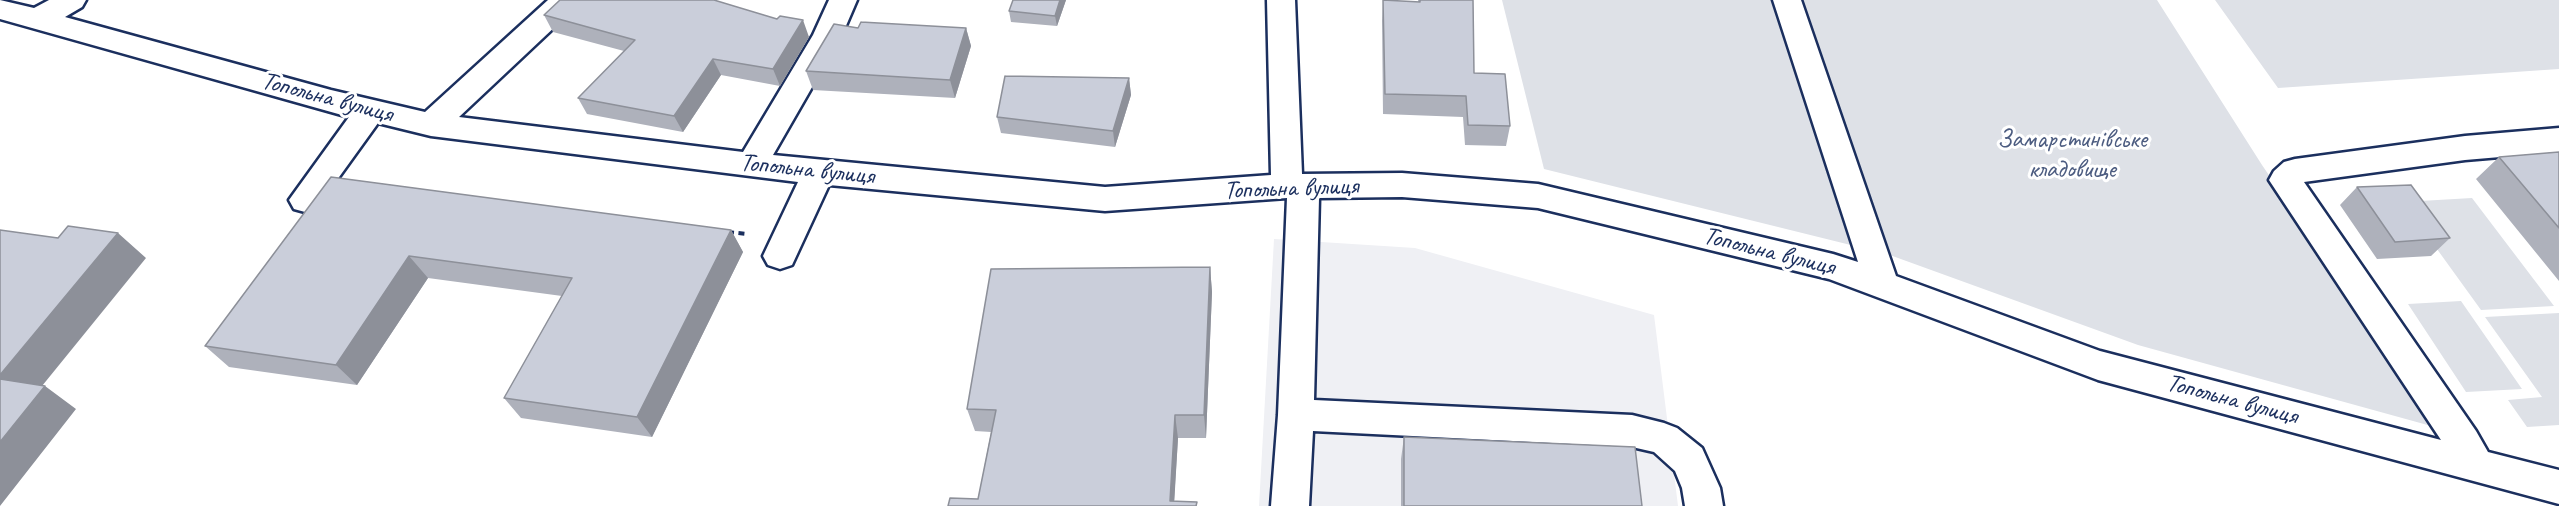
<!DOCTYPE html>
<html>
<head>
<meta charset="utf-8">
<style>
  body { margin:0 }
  canvas { display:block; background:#fff }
</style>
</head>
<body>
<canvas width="2559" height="506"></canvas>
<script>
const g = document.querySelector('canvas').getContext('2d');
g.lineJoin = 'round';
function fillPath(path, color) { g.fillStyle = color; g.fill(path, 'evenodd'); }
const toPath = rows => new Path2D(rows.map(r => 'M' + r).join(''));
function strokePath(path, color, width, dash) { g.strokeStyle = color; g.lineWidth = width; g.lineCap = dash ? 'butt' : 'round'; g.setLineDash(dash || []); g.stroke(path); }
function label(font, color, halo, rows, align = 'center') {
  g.font = font + ' Caveat,sans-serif'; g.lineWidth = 6; g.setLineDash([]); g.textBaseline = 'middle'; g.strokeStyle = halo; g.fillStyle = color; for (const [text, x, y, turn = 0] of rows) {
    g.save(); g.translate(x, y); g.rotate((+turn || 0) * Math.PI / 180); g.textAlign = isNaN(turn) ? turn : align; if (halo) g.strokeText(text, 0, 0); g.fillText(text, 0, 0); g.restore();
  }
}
fillPath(toPath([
  [1274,239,1415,248,1654,315,1678,506,1259,506]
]), '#eff0f4');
fillPath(toPath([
  [1502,0,2157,0,2262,165,2442,429,2138,345,1887,254,1544,169],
  [2215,0,2559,0,2559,69,2278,88],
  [2472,198,2554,306,2481,310,2403,202],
  [2461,301,2522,389,2466,392,2408,304],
  [2559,313,2559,425,2527,427,2508,400,2542,397,2485,317]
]), '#dee1e7');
const minor = toPath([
  [0,0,34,8,49,0,86,0,82,7,65,17,331,90,425,112,548,0,580,0,576,7,459,117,743,152,813,35,829,0,857,0,842,35,773,155,1105,187,1271,175,1267,0,1295,0,1302,174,1402,173,1538,184,1833,254,1858,262,1773,0,1801,0,1896,276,2100,351,2441,440,2269,180,2274,171,2284,162,2295,159,2465,136,2559,128,2559,152,2465,160,2304,182,2476,431,2488,452,2559,470,2559,504,2098,380,1829,279,1538,208,1402,197,1319,198,1314,400,1632,415,1664,423,1677,428,1702,448,1720,488,1723,506,1685,506,1682,488,1675,471,1654,452,1632,447,1313,431,1309,506,1271,506,1278,415,1287,198,1105,211,829,185,792,265,780,269,768,265,763,256,798,182,431,136,378,123,316,209,305,212,294,209,289,200,349,117,0,19,0,0]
]);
strokePath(minor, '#1b2f5e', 5);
strokePath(toPath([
  [728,232,747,234]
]), '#1b2f5e', 4, [6, 4.5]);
fillPath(minor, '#fff');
fillPath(toPath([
  [1013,0,1066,0,1057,26,1011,22,1009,11],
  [1383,0,1418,2,1418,0,1473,0,1474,73,1510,126,1506,146,1465,145,1463,117,1383,114,1382,21],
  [544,15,809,37,780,86,721,75,683,132,587,114,578,98,624,51,553,32],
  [858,28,966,28,971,46,955,98,813,90,806,71],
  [1129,78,1131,95,1115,147,1001,133,997,117],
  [2559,152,2559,281,2476,179,2499,157],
  [331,177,731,230,743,252,652,437,521,418,504,398,562,296,428,278,357,385,229,367,205,346],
  [2357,187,2450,238,2431,256,2377,259,2340,205],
  [1210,267,1212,292,1206,438,1178,438,1174,501,1197,502,1197,506,948,506,978,499,991,432,975,431,967,409],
  [1404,437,1642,506,1401,506,1401,459]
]), '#aeb1bb');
fillPath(toPath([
  [1060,0,1066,0,1057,26,1055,16],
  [803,20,809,37,780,86,773,69],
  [966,28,971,46,955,98,950,80],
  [713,59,721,75,683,132,674,116],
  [1129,78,1131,95,1115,147,1113,131],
  [731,230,743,252,652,437,637,417],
  [118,233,146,258,29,402,0,381,0,375],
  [409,256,428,278,357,385,336,365],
  [1210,267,1212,292,1206,438,1204,415],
  [45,386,76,409,0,506,0,442],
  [1175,415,1178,438,1174,506,1170,501]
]), '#8d9099');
const building = toPath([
  [560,0,714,0,777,19,780,16,803,20,773,69,713,59,674,116,578,98,635,40,544,15,560,0],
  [1013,0,1060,0,1055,16,1009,11,1013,0],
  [1383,0,1420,2,1420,0,1473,0,1474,73,1505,74,1510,126,1468,125,1466,96,1385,94,1383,0],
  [861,22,966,28,950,80,806,71,834,24,858,28,861,22],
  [1005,76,1129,78,1113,131,997,117,1005,76],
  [2559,152,2559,228,2499,157,2559,152],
  [331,177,731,230,637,417,504,398,572,278,409,256,336,365,205,346,331,177],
  [2411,185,2450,238,2395,242,2357,187,2411,185],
  [68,226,118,233,0,375,0,230,58,238,68,226],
  [1210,267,1204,415,1175,415,1170,501,1197,502,1196,506,948,506,950,498,978,499,996,410,967,409,991,269,1210,267],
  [0,379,45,386,0,442,0,379],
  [1404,437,1635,447,1642,506,1404,506,1404,437]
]);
fillPath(building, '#caceda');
strokePath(building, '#8d9099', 1.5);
label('26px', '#1b2f5e', '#fff', [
  ["Топольна вулиця",327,98,15],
  ["Топольна вулиця",807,170,6],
  ["Топольна вулиця",1291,189,-2],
  ["Топольна вулиця",1769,252,14],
  ["Топольна вулиця",2232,400,15]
]);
label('26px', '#4c5c80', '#fff', [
  ["Замарстинівське",2072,140],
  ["кладовище",2072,170]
]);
</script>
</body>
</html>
